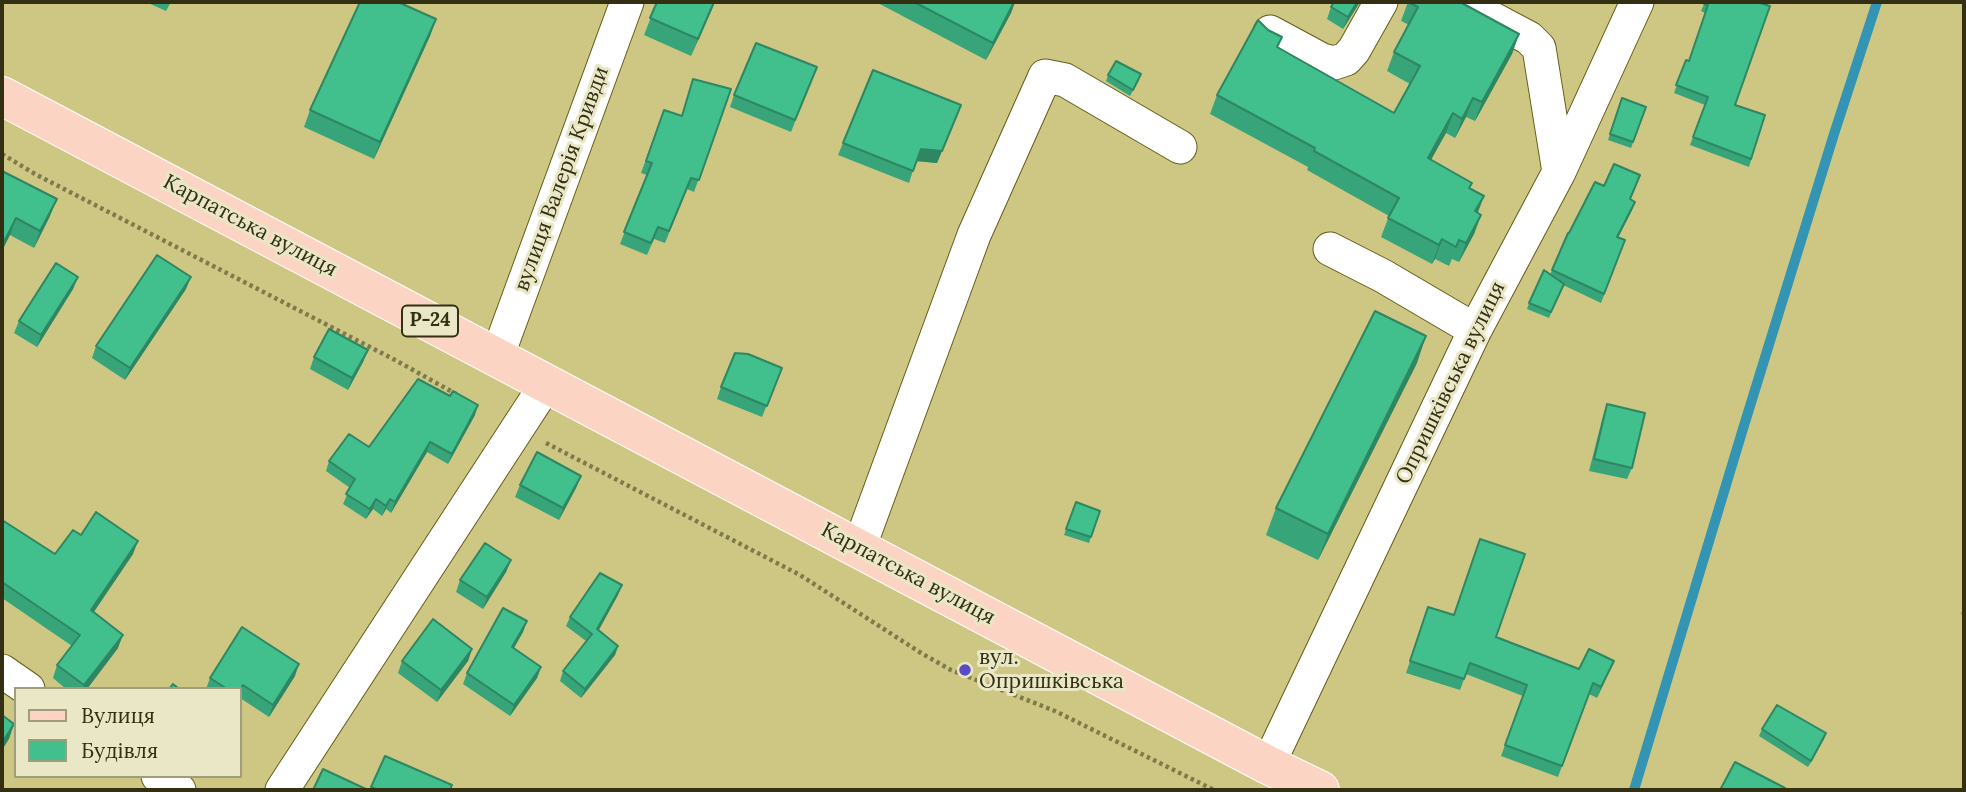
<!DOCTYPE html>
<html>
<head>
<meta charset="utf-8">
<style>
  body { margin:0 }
  #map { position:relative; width:1966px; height:792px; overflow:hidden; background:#cec784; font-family:Lora,serif }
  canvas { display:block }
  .frame { position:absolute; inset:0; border:4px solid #322f13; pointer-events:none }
  .legend { position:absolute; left:14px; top:687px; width:228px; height:91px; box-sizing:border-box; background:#e9e7c5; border:2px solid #a09d7e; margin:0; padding:9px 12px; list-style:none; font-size:21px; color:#322f13 }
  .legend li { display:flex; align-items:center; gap:14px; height:35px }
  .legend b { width:35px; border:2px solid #a09d7e }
</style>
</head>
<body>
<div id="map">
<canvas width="1966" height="792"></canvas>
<div class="frame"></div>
<ul class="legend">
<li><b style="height:9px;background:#fbd4c4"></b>Вулиця</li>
<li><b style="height:19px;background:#41bf8d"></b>Будівля</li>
</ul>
</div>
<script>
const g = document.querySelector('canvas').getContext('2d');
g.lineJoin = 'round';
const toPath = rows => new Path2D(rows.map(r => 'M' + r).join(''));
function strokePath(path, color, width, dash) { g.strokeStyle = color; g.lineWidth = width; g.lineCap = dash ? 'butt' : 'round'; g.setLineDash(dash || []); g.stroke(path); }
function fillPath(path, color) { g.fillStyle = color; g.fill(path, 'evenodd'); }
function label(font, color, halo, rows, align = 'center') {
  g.font = font + ' Lora,serif'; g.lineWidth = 6; g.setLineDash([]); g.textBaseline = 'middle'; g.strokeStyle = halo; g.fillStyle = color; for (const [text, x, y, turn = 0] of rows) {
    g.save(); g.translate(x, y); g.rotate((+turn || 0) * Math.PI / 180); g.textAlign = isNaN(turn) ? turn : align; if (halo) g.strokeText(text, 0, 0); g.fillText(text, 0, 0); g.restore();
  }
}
strokePath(toPath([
  [1634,790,1742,432,1834,134,1877,2]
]), '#3394b3', 10);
const minor = toPath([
  [1461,2,1529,38,1539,48,1559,172],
  [1270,32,1322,60,1334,63,1346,59,1354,50,1381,2],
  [1330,249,1383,276,1475,330],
  [497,357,627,2],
  [859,548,974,235,1045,76,1065,80,1180,147],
  [2,671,28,689],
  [1268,765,1475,330,1559,172,1637,2],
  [158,776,179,790],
  [282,790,547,383]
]);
const major = toPath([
  [2,96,1268,765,1320,790]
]);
strokePath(minor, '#645d18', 35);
strokePath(major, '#fff', 40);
strokePath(toPath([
  [2,154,35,174,397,361,456,394],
  [546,443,800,575,921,653,951,670,1055,711,1214,790]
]), '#7f7a4b', 4.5, [3.5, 3.5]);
strokePath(minor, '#fff', 33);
strokePath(major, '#fbd4c4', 38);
fillPath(toPath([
  [146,2,171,2,166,11],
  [657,2,715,2,691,56,644,35],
  [876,2,1015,2,1011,13,986,60],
  [1360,2,1343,29,1327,19,1331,7],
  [1408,2,1519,34,1512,54,1475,121,1466,117,1455,138,1446,133,1430,160,1472,183,1470,189,1477,213,1481,215,1474,234,1459,262,1452,259,1449,266,1435,259,1432,264,1381,237,1389,216,1307,170,1308,167,1210,114,1217,95,1278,47,1394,113,1410,84,1387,71,1394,52,1409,25,1401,21],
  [1705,2,1757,2,1735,105,1765,115,1749,167,1690,145,1705,105,1674,93,1686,60,1689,61,1705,13,1701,11],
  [436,19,430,36,374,159,304,127,310,110],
  [1108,75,1139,80,1130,96,1106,81],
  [812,79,791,132,730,107,734,95],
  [731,89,694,192,687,189,665,243,654,239,647,255,620,244,647,175,641,173,664,110,681,116],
  [1622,98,1646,107,1631,148,1608,140],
  [961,105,937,163,916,161,909,183,838,155,843,143],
  [2,171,50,216,34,248,10,235],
  [1630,199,1632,210,1618,238,1625,240,1601,303,1563,285,1549,318,1527,309,1529,303,1550,275,1568,233,1569,233],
  [78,277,73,289,37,347,14,333,19,321],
  [186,289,125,380,92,358,96,346],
  [368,350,363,362,348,390,310,369,314,357],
  [1417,363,1318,560,1266,535,1276,508],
  [782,368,762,417,717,399,721,387],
  [1607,404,1632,468,1627,479,1589,471,1603,416],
  [475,415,448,464,427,452,391,513,386,509,382,516,373,509,366,519,343,504,350,488,326,471,329,461,369,447],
  [581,476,576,488,559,520,515,497,520,485],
  [1076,502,1091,537,1089,543,1064,535],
  [2,520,55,554,81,535,133,554,94,612,118,648,87,689,66,689,53,678,57,665,72,646,2,598],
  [511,560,506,572,483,609,456,592,460,580],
  [618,595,598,630,618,646,615,655,581,698,560,681,563,671,586,641,566,626,570,617],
  [1964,605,1964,616,1961,614],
  [1428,607,1496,637,1579,669,1609,672,1597,698,1589,694,1558,777,1501,756,1523,696,1466,674,1460,690,1406,673],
  [527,621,523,632,514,648,541,667,537,678,510,716,463,684,467,673],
  [472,649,468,661,437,702,398,673,402,661],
  [295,676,269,717,240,698,240,689,206,689,210,678],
  [1762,729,1824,739,1808,767,1759,736]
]), '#38a479');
fillPath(toPath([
  [714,2,715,2,691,56,698,39],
  [1014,2,1015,2,1011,13,986,60,993,43],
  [1357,2,1360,2,1343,29,1348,17],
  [436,19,430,36,374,159,380,142],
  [1519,34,1512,54,1475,121,1482,102],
  [1473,98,1466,117,1455,138,1462,119],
  [961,105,937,163,916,161,921,149],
  [1453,113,1446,133,1421,178,1428,158],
  [1484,196,1477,215,1475,211],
  [57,199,50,216,34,248,40,231],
  [1635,202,1632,210,1614,245,1617,237],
  [1481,215,1474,234,1459,262,1466,243],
  [16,218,10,235,2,251,2,246],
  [1442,239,1435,259,1432,264,1439,245],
  [78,277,73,289,37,347,41,335],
  [191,277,186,289,125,380,130,368],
  [1426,336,1417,363,1318,560,1328,534],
  [368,350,363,362,348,390,352,378],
  [478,405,475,415,448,464,452,454],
  [430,442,427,452,391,513,395,502],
  [581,476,576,488,559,520,563,508],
  [376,499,373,509,366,519,370,509],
  [390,499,386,509,382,516,386,506],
  [138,541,133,554,86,623,91,610],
  [511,560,506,572,483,609,487,597],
  [622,585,618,595,594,639,597,629],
  [527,621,523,632,508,658,512,647],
  [123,635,118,648,87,689,83,689,84,685],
  [618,646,615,655,581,698,585,689],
  [472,649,468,661,437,702,441,690],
  [1614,661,1609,672,1597,698,1601,687],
  [299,664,295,676,269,717,273,705],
  [541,667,537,678,510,716,514,705],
  [14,724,9,739,2,750,2,743],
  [1826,733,1824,739,1808,767,1811,761]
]), '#2e8663');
const building = toPath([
  [360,2,398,2,436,19,380,142,310,110,360,2],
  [657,2,714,2,698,39,650,18,657,2],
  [914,2,1014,2,993,43,914,2],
  [1334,2,1357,2,1348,17,1331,7,1334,2],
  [1408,2,1460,2,1519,34,1482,102,1473,98,1462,119,1453,113,1428,158,1472,183,1469,188,1484,196,1475,211,1481,215,1466,243,1459,240,1456,247,1442,239,1439,245,1388,218,1399,198,1314,151,1315,148,1217,95,1258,20,1268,30,1282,37,1277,47,1394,113,1420,66,1394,52,1418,7,1408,2],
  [1705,2,1757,2,1770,6,1735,105,1765,115,1751,159,1693,137,1708,97,1676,85,1686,60,1689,61,1708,5,1704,4,1705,2],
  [756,43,817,67,795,120,734,95,756,43],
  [1116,61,1141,74,1133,90,1108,75,1116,61],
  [873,70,961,105,942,151,921,149,913,171,843,143,873,70],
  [693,79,731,89,699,180,691,178,669,231,658,227,651,243,624,232,652,163,646,161,664,110,682,116,693,79],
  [1622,98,1646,107,1633,142,1610,134,1622,98],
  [1614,164,1640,175,1630,199,1635,202,1617,237,1625,240,1604,294,1552,270,1568,233,1569,233,1595,182,1604,186,1614,164],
  [2,171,57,199,40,231,16,218,2,246,2,171],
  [157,255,191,277,130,368,96,346,157,255],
  [56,263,78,277,41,335,19,321,56,263],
  [1544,270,1564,284,1551,312,1529,303,1544,270],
  [1375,311,1426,336,1328,534,1276,508,1375,311],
  [329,329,368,350,352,378,314,357,329,329],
  [735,353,748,354,782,368,767,406,721,387,735,353],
  [418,379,450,396,453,391,478,405,452,454,430,442,395,502,390,499,386,506,376,499,370,509,346,494,355,479,329,461,349,434,369,447,418,379],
  [1607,404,1645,413,1632,468,1594,459,1607,404],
  [537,452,581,476,563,508,520,485,537,452],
  [1076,502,1100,511,1091,537,1066,529,1076,502],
  [96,512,138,541,91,610,123,635,84,685,57,665,80,635,2,582,2,520,55,554,73,530,81,535,96,512],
  [1480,539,1525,554,1496,637,1579,669,1589,649,1614,661,1601,687,1593,683,1562,766,1505,745,1527,685,1470,663,1464,679,1410,661,1428,607,1454,615,1480,539],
  [485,543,511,560,487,597,460,580,485,543],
  [600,573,622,585,597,629,618,646,585,689,563,671,592,634,570,617,600,573],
  [503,608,527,621,512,647,541,667,514,705,467,673,503,608],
  [433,619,472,649,441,690,402,661,433,619],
  [242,627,299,664,273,705,243,685,240,690,240,689,227,689,210,678,242,627],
  [173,684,179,689,169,689,173,684],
  [1777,705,1826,733,1811,761,1762,729,1777,705],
  [2,715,14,724,2,743,2,715],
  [385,756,452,785,450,790,378,790,371,787,385,756],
  [1735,762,1785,788,1784,790,1720,790,1735,762],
  [323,769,368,790,313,790,323,769]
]);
fillPath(building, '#41bf8d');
strokePath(building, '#2e8663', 2);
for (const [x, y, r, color] of [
  [965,670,7,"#594bc3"]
]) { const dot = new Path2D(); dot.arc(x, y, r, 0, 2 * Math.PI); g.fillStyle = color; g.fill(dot); strokePath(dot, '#e9e7c5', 2.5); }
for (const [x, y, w] of [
  [430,321,56]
]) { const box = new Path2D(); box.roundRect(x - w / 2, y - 15.5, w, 31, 5); g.fillStyle = '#e9e7c5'; g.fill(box); strokePath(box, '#322f13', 2); }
label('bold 19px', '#322f13', null, [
  ["Р-24",430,321]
]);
label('21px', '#322f13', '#e9e7c5', [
  ["вулиця Валерія Кривди",562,179,-70],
  ["Карпатська вулиця",250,226,28],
  ["Опришківська вулиця",1451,383,-64],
  ["Карпатська вулиця",908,574,28]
]);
label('21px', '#322f13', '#e9e7c5', [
  ["вул.",979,658],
  ["Опришківська",979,682]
], 'left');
</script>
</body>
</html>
